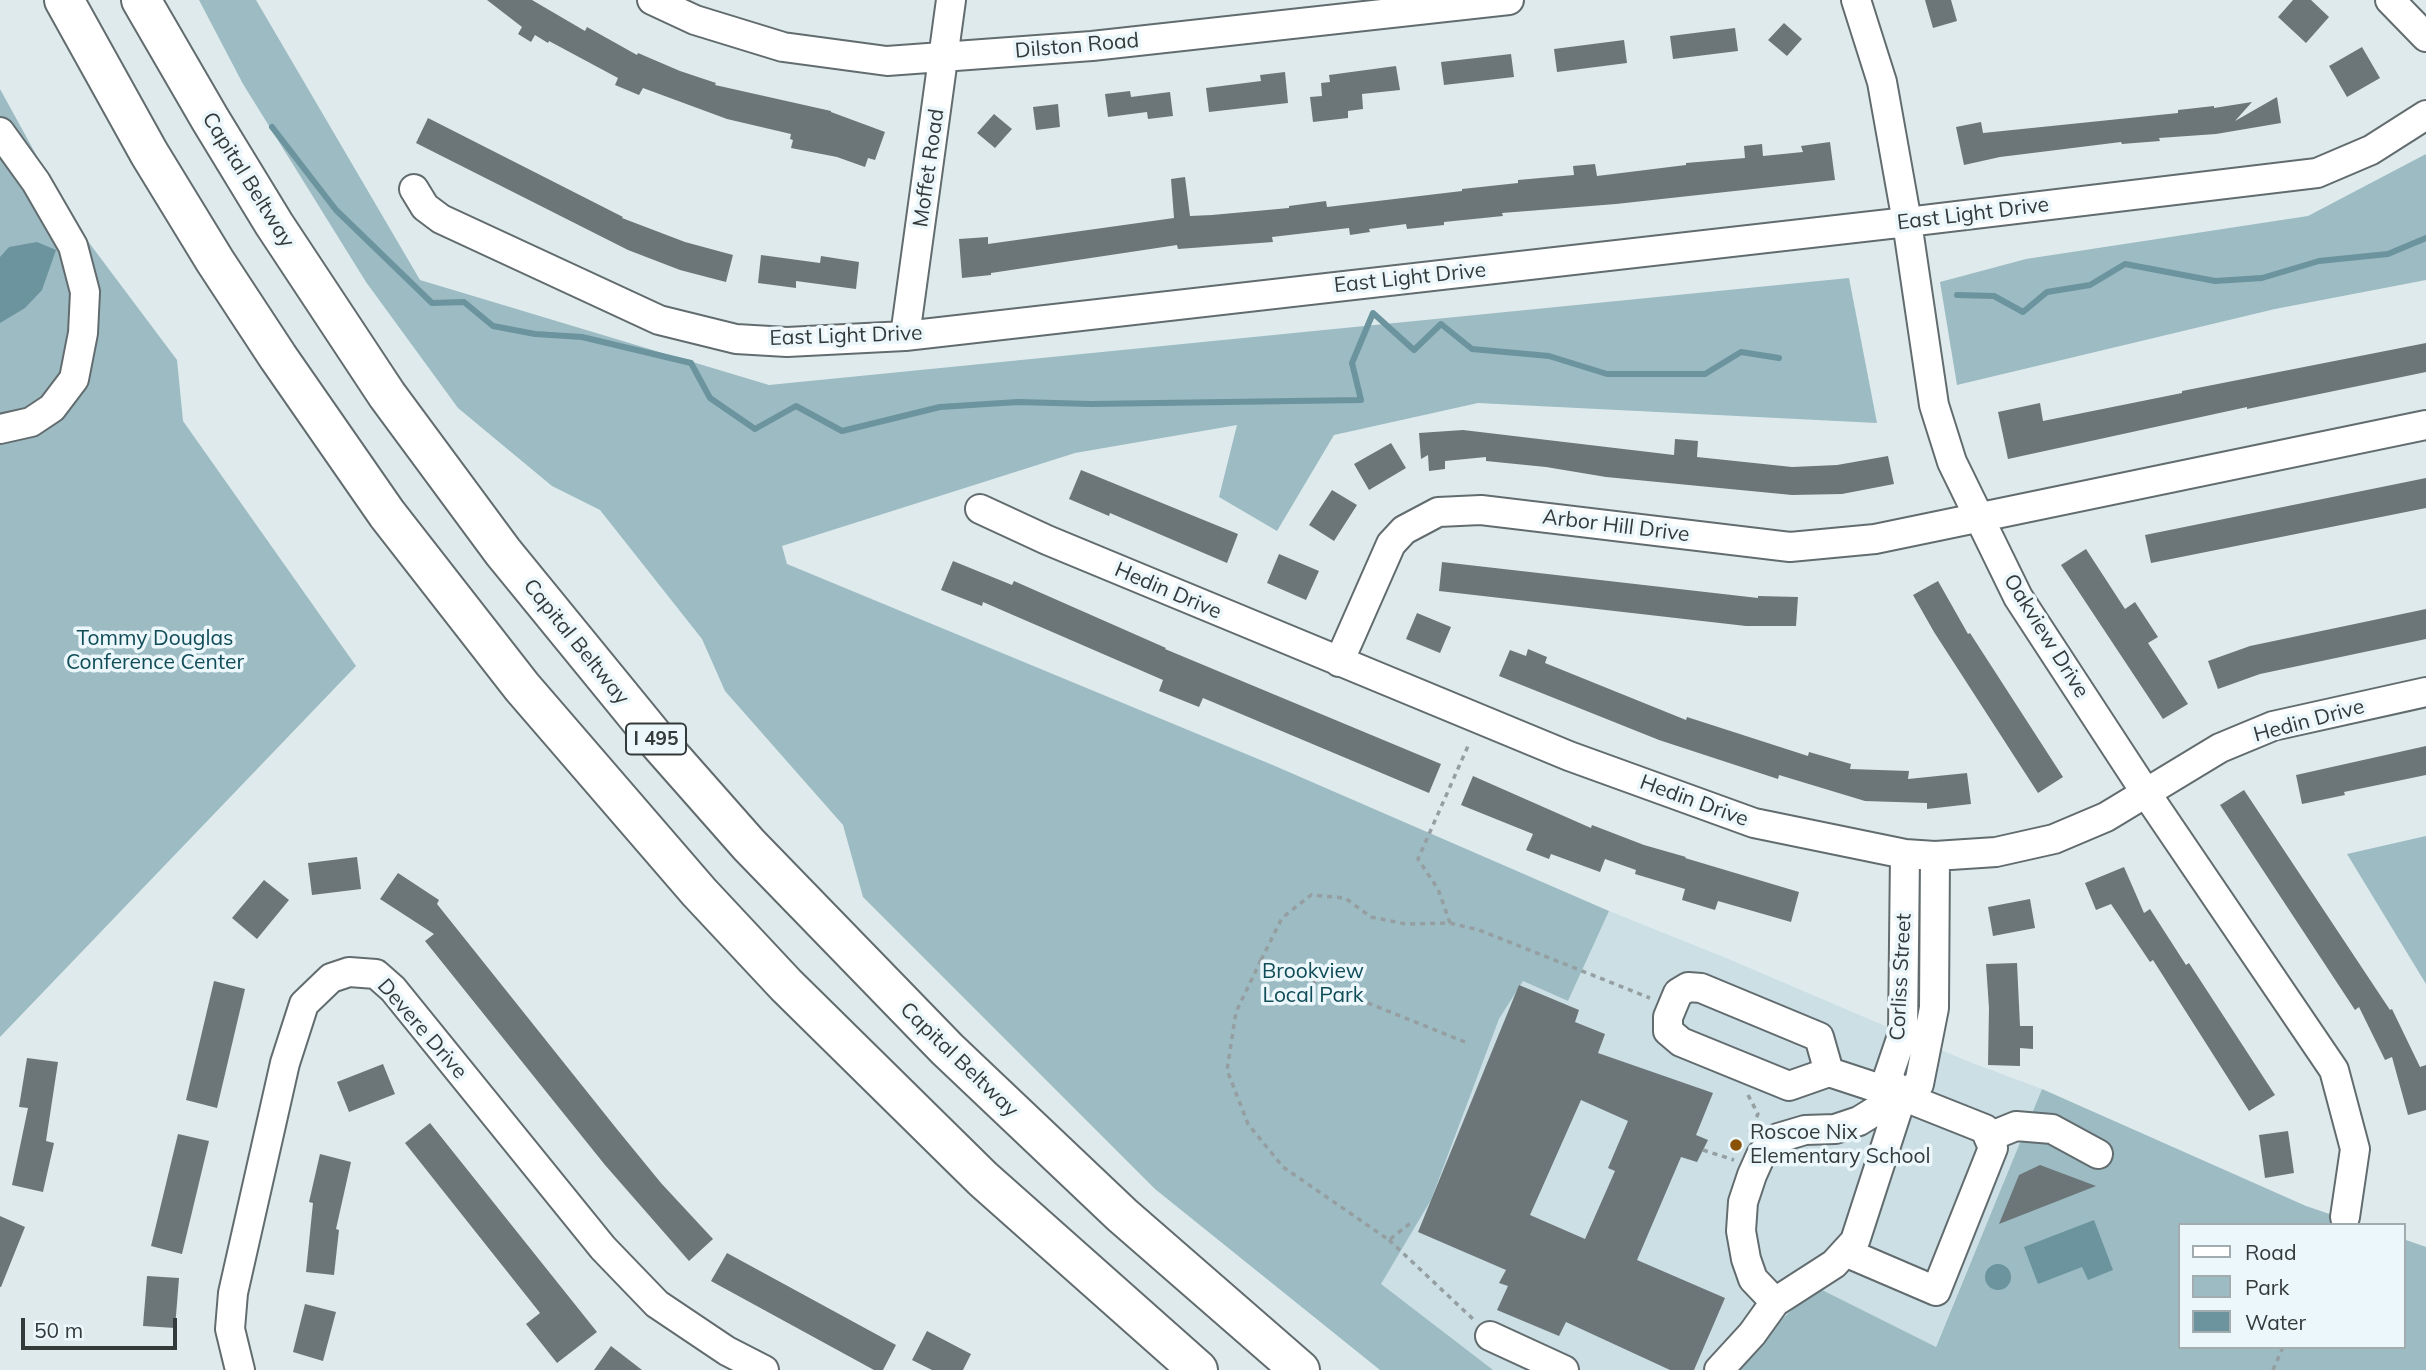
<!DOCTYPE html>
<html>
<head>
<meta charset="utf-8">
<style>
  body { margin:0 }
  #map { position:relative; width:2426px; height:1370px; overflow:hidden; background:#deeaec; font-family:Mulish,sans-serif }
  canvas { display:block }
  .legend { position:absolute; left:2178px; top:1223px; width:228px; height:126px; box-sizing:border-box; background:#ebf7fa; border:2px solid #a2abad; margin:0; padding:9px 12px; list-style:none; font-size:21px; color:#34393a }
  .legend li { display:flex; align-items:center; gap:14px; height:35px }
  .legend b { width:35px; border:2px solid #a2abad }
  .scale { position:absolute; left:21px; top:1318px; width:156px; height:32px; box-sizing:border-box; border:4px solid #34393a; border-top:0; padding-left:9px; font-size:21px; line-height:24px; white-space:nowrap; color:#34393a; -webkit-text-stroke:5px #ebf7fa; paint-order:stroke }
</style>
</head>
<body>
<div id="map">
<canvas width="2426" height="1370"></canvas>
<ul class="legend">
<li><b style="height:9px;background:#fff"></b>Road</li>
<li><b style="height:19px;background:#9cbbc3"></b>Park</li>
<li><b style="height:19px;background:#6b949e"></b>Water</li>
</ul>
<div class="scale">50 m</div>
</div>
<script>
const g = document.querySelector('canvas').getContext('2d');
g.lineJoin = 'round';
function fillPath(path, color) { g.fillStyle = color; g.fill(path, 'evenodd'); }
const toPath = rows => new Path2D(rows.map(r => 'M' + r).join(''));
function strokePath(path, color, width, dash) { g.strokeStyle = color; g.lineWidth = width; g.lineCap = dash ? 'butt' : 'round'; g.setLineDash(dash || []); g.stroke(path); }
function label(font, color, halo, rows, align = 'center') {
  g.font = font + ' Mulish,sans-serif'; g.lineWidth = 7; g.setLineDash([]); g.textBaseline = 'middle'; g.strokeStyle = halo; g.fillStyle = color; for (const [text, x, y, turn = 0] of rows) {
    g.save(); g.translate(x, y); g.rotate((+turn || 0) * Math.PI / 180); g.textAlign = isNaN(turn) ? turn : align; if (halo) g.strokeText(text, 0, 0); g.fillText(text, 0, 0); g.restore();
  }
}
fillPath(toPath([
  [1609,911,1726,958,1967,1061,2042,1089,1926,1370,1478,1370,1379,1287,1431,1200,1499,1019,1523,981,1568,1001]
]), '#cbdfe5');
fillPath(toPath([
  [199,0,256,0,420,280,769,385,1849,278,1877,423,1478,403,1334,435,1277,531,1219,497,1237,425,1075,453,782,546,787,564,1275,766,1609,911,1568,1001,1523,981,1499,1019,1431,1200,1381,1284,1493,1370,1380,1370,1155,1189,863,897,843,825,725,691,702,639,600,510,552,486,458,408,366,282,243,84],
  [0,89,72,220,177,360,183,421,356,666,0,1037],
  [2426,154,2426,280,2275,309,1957,385,1940,282,2026,259,2308,216],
  [2426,836,2426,984,2347,854],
  [2042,1089,2306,1206,2362,1225,2179,1225,2179,1347,2403,1347,2403,1239,2426,1247,2426,1370,1729,1370,1816,1287,1936,1347]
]), '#9cbbc3');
fillPath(toPath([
  [37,242,56,250,42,290,25,308,0,323,0,257,9,247],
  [2094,1220,2113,1270,2088,1280,2082,1267,2038,1284,2024,1247],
  '1985 1277a13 13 0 1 1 26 0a13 13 0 1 1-26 0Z'
]), '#6b949e');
strokePath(toPath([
  [272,127,336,210,432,303,464,302,493,326,535,334,582,337,691,363,710,398,755,429,796,406,842,431,940,407,1018,402,1091,404,1361,400,1352,363,1373,313,1414,350,1441,324,1472,349,1549,356,1607,374,1705,374,1741,352,1779,358],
  [1957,295,1994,296,2023,312,2047,292,2090,285,2125,264,2215,281,2262,278,2319,261,2388,254,2426,238]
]), '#6b949e', 6);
fillPath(toPath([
  [487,0,532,0,585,31,587,27,637,55,638,53,680,71,716,83,715,85,831,111,831,112,885,132,875,160,868,158,865,167,837,157,791,148,793,140,790,139,791,134,727,119,643,88,639,95,615,85,618,78,549,41,548,43,535,35,531,42,518,34,522,27],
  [1925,0,1951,0,1957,21,1933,28],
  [2293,0,2311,0,2329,17,2306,43,2278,17],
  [1784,23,1802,39,1787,56,1768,40],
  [1735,28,1738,51,1673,59,1670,36],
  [1624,40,1627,63,1557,72,1554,49],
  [2362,47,2380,78,2347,97,2329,66],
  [1511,54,1514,77,1444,85,1441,62],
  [1396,66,1400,90,1362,94,1363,109,1348,111,1348,118,1313,122,1310,97,1322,96,1321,83,1330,82,1329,75],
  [1285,72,1288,103,1209,112,1206,88,1261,81,1260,75],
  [1130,91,1131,97,1170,92,1173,116,1148,119,1147,112,1108,117,1105,94],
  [2277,97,2281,123,2216,134,2159,138,2160,141,2122,144,2121,142,2000,157,1964,165,1956,127,1981,122,1983,133,2178,113,2178,110,2214,106,2214,108,2252,102,2235,121],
  [1058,104,1060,127,1036,130,1033,107],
  [994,114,1012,129,995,148,977,133],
  [428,118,623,217,622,218,685,242,733,255,726,282,680,270,628,250,416,143],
  [1830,142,1835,180,1616,204,1502,213,1503,216,1444,222,1444,225,1407,229,1406,224,1369,229,1370,232,1350,235,1349,228,1272,237,1273,242,1178,249,1177,245,991,273,991,275,962,278,959,239,988,237,988,244,1174,218,1171,179,1185,177,1190,216,1212,215,1289,208,1289,206,1326,201,1327,207,1462,191,1462,189,1518,183,1518,180,1574,175,1573,166,1595,164,1597,176,1686,165,1686,163,1745,158,1744,146,1762,144,1763,156,1803,152,1801,146],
  [761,255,820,263,821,256,859,262,856,289,796,281,796,288,758,283],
  [2426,343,2426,372,2247,409,2247,407,2008,459,1998,412,2040,403,2043,421,2182,393,2182,391],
  [1463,430,1674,455,1675,439,1698,441,1697,457,1792,467,1837,465,1888,456,1894,484,1842,494,1792,495,1606,477,1546,467,1486,461,1486,457,1445,461,1445,469,1429,471,1428,455,1421,459,1419,433],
  [1391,443,1406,468,1369,490,1354,464],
  [1081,470,1238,534,1227,563,1110,513,1109,516,1069,499],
  [2426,478,2426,508,2151,563,2145,535],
  [1332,490,1357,505,1334,541,1309,525],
  [2086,549,2125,609,2135,602,2158,637,2148,643,2188,704,2163,719,2061,565],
  [1279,554,1319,571,1306,600,1267,583],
  [953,561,1012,585,1014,581,1166,648,1165,649,1441,764,1429,793,1203,698,1199,707,1159,691,1163,680,983,602,982,606,941,590],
  [1442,562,1758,598,1758,596,1798,597,1796,626,1746,626,1439,591],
  [1938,581,1968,634,1970,633,2063,777,2038,793,1934,632,1913,595],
  [2426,609,2426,639,2260,674,2218,689,2208,661,2250,646],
  [1417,613,1451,627,1440,653,1406,639],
  [1528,649,1547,657,1545,663,1686,720,1687,717,1808,756,1809,752,1851,764,1850,769,1909,771,1908,779,1967,773,1971,804,1927,809,1927,803,1865,801,1779,775,1778,779,1659,740,1499,676,1510,650,1526,656],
  [2426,746,2426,775,2344,792,2345,795,2302,804,2296,775],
  [1473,776,1591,828,1592,825,1644,845,1686,857,1685,858,1799,892,1791,922,1718,901,1715,910,1682,900,1685,889,1635,874,1636,870,1605,859,1600,872,1551,854,1549,859,1526,850,1533,834,1461,805],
  [2244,790,2390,1010,2392,1009,2420,1067,2426,1065,2426,1110,2408,1115,2392,1057,2385,1060,2359,1007,2355,1010,2220,805],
  [357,857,361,889,312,895,308,863],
  [2124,867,2144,913,2150,909,2186,965,2189,963,2275,1095,2249,1111,2153,960,2150,962,2111,904,2096,910,2085,883],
  [398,873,439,900,437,904,616,1128,661,1183,713,1239,689,1261,605,1165,425,941,434,934,380,899],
  [264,880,289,900,257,939,232,918],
  [2030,899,2035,928,1993,936,1988,907],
  [2017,963,2020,1026,2033,1026,2033,1049,2020,1048,2020,1066,1988,1065,1989,1008,1986,964],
  [214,981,245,989,217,1108,186,1100],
  [1519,985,1579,1010,1575,1022,1605,1034,1598,1053,1713,1093,1696,1135,1708,1140,1697,1162,1681,1157,1637,1260,1725,1298,1694,1370,1670,1370,1566,1322,1559,1336,1497,1310,1508,1286,1499,1283,1506,1270,1418,1232],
  [1581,1100,1628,1121,1608,1168,1615,1171,1585,1239,1530,1215],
  [27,1058,58,1062,46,1141,54,1143,43,1192,12,1185,28,1108,19,1107],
  [383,1064,395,1094,349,1112,337,1082],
  [430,1123,597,1332,557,1363,526,1324,540,1313,405,1143],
  [2288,1131,2294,1173,2265,1178,2259,1135],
  [178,1134,209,1141,182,1254,151,1246],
  [320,1154,351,1162,336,1229,339,1230,334,1275,306,1272,313,1203,309,1202],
  [2040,1165,2096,1186,1999,1224,2019,1175],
  [0,1216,25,1227,1,1287,0,1287],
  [727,1253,896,1345,883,1370,874,1370,711,1281],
  [147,1276,179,1278,175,1328,143,1326],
  [305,1304,336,1312,323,1361,293,1352],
  [927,1331,971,1354,963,1370,932,1370,912,1360],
  [611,1346,642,1370,594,1370]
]), '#6c7678');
const minor = toPath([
  [652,0,695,20,783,47,887,61,1092,46,1509,0],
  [1856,0,1882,82,1907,222,1934,405,1952,462,2018,597,2146,793,2334,1070,2355,1149,2345,1217],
  [2390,0,2426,37],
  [0,132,36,182,73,246,85,292,83,333,74,379,52,408,31,422,0,429],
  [414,189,425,207,441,219,659,320,736,339,787,342,905,336,1907,222,2317,173,2371,150,2426,115],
  [905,336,951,0],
  [980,509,1047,540,1569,756,1754,823,1905,854,1935,856,1996,852,2054,839,2106,817,2220,748,2273,726,2426,692],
  [1339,662,1391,544,1404,530,1438,512,1481,510,1790,547,1875,539,2426,425],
  [1829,1072,1819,1037,1701,988,1688,987,1678,993,1668,1017,1668,1031,1681,1042,1789,1086,1829,1072,1902,1096,1985,1129,1993,1148,1936,1291,1845,1252],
  [1902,1096,1888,1077,1903,1033,1905,854],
  [1989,1137,2016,1126,2052,1129,2098,1154],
  [1775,1302,1753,1279,1746,1259,1741,1231,1743,1202,1752,1175,1761,1155,1778,1138,1805,1130,1835,1129,1859,1121,1919,1084,1934,1008,1935,856],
  [1490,1336,1564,1370],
  [240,1370,230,1329,233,1293,285,1063,304,1004,331,978,349,972,376,974,393,989,603,1248,657,1304,727,1351,764,1370],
  [1719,1370,1752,1334,1775,1302,1834,1264,1855,1241,1902,1096]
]);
const highway = toPath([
  [64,0,149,153,215,261,278,357,387,514,522,687,699,892,786,985,983,1179,1198,1370],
  [141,0,210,119,274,224,387,395,503,552,659,743,749,845,947,1049,1122,1215,1300,1370]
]);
strokePath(minor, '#626c6f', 32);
strokePath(highway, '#626c6f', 42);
strokePath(toPath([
  [1450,923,1438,889,1418,859,1468,746],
  [1261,960,1236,1012,1227,1070,1248,1124,1283,1167,1389,1240,1413,1221],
  [1465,1042,1261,960,1282,918,1311,895,1345,898,1371,917,1406,924,1450,923,1479,930,1650,998],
  [1748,1095,1758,1114,1749,1132],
  [1703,1150,1734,1160],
  [1389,1240,1474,1320],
  [2273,1370,2283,1347]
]), '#959ea0', 3.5, [5, 5]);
strokePath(minor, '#fff', 28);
strokePath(highway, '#fff', 38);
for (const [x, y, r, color] of [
  [1736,1145,7,"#8a5207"]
]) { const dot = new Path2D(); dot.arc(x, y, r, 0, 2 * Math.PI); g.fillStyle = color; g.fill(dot); strokePath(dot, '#ebf7fa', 2.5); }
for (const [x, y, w] of [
  [656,739,60]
]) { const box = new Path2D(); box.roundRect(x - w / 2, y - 15.5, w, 31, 5); g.fillStyle = '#ebf7fa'; g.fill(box); strokePath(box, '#34393a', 2); }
label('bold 19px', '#34393a', null, [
  ["I 495",656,739]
]);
label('21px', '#34393a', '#ebf7fa', [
  ["Dilston Road",1077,46,-5],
  ["Moffet Road",929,168,-82],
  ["Capital Beltway",248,180,58],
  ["East Light Drive",1973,214,-7],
  ["East Light Drive",1410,278,-6],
  ["East Light Drive",846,336,-2],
  ["Arbor Hill Drive",1616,526,7],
  ["Hedin Drive",1168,591,23],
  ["Oakview Drive",2046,636,58],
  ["Capital Beltway",576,642,51],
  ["Hedin Drive",2309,721,-15],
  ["Hedin Drive",1694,801,20],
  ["Corliss Street",1901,977,-87],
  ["Devere Drive",422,1029,49],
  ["Capital Beltway",959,1060,44]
]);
label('21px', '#0f4c58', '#ebf7fa', [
  ["Tommy Douglas",155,639],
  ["Conference Center",155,663],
  ["Brookview",1313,972],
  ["Local Park",1313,996]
]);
label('21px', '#34393a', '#ebf7fa', [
  ["Roscoe Nix",1750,1133],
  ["Elementary School",1750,1157]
], 'left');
</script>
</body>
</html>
